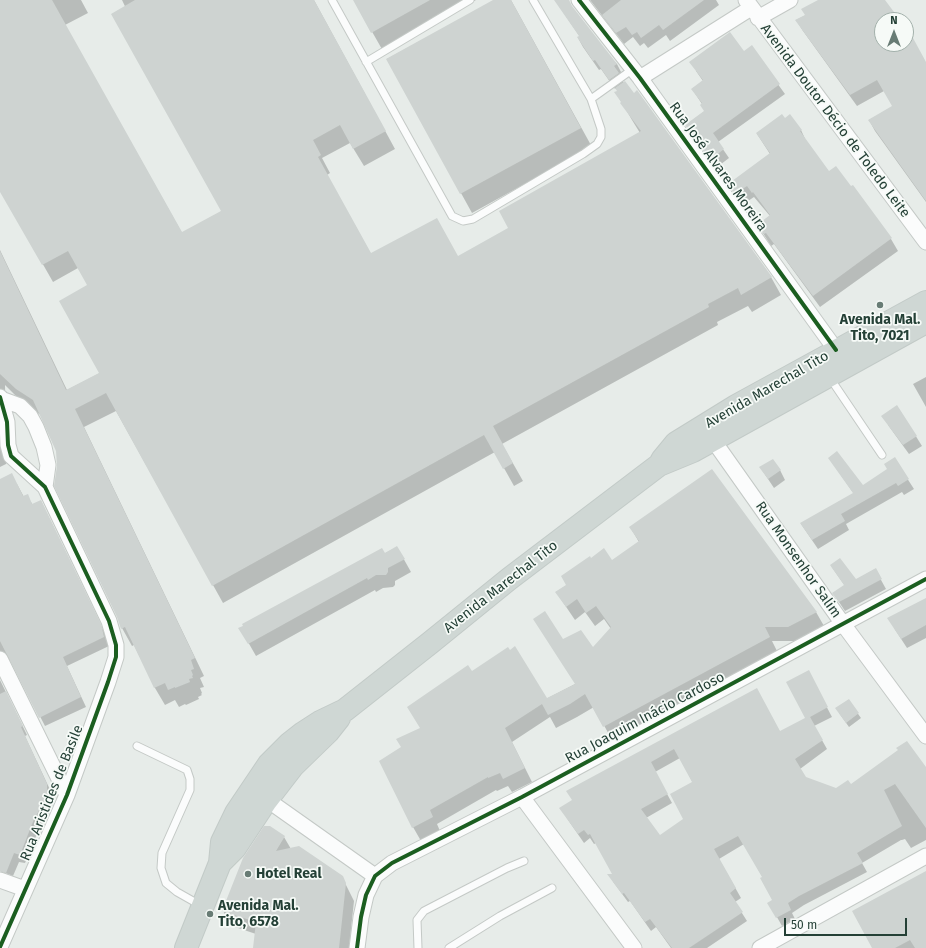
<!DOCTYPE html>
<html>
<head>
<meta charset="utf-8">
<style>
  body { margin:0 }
  #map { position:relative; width:926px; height:948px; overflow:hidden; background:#e7ece9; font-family:"Fira Sans",sans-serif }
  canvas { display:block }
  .north { position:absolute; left:874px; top:12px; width:40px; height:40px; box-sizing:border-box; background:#f6faf7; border:1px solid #a2b0aa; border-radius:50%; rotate:0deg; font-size:11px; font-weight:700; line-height:16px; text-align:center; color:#244036 }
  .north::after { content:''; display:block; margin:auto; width:14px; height:18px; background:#687c75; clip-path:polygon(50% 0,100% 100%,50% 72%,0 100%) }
  .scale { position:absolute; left:784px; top:918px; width:123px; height:18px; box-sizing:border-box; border:2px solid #244036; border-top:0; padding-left:5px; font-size:12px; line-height:14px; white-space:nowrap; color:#244036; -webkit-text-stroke:3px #f6faf7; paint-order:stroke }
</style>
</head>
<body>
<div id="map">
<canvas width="926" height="948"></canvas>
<div class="north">N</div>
<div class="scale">50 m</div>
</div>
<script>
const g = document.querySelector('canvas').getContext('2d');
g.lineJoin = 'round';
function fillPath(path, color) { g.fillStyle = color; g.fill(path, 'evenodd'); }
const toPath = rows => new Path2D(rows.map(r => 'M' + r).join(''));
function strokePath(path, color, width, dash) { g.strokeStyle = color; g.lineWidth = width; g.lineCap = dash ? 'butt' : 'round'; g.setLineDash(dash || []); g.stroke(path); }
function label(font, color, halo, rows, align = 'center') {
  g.font = font + ' "Fira Sans",sans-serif'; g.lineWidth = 3.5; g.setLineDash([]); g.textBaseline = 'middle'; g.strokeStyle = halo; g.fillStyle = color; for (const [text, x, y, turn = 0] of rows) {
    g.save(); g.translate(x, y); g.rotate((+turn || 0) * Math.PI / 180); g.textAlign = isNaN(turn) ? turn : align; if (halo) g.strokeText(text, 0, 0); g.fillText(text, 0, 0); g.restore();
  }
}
fillPath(toPath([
  [0,0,81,0,88,13,65,25,182,233,222,211,122,0,314,0,395,149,364,166,350,143,322,158,330,173,327,175,371,254,458,257,510,229,640,133,632,120,616,93,618,91,616,88,615,89,601,69,599,70,583,47,578,38,580,37,563,12,617,64,622,74,620,76,624,83,634,94,637,91,771,277,781,295,752,312,748,306,717,322,718,325,502,444,523,481,514,486,495,452,223,603,116,411,84,427,204,676,200,678,204,687,200,688,202,693,201,694,202,695,198,697,199,699,186,705,185,704,179,707,175,700,165,705,155,688,134,645,132,646,122,628,58,466,57,450,41,415,27,407,5,385,6,435,0,437,8,451,8,461,6,464,0,467,0,250,67,390,100,373,88,285,78,268,53,282,0,189],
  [354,0,476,0,383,51],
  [495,0,511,0,592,147,472,213,387,59],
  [590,0,716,0,719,5,670,41,666,35,648,48,644,43,640,46,633,37,624,44],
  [820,0,884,0,899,20,882,20,882,44,901,44,926,64,926,202,875,131,869,120,894,106,884,91,857,106,803,31,796,20,806,15],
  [751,47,785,94,718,142,729,158,716,168,686,125,705,111,702,104,692,89,703,81,696,71,744,52],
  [785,119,801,130,807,143,829,172,851,188,853,186,891,239,898,251,820,307,774,244,771,246,758,225,770,216,754,197,742,205,729,185,770,154,757,134],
  [926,377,926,407,913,384],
  [897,406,922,446,909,454,888,425],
  [829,458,863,487,888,470,894,458,914,489,904,495,902,492,846,524,849,530,818,549,801,524,854,494],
  [760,467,780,470,785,480,774,488],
  [0,480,17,484,24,497,27,496,33,505,41,501,105,634,109,646,67,666,86,707,45,726,11,660,6,659,0,661],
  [630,527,816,612,824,626,796,641,772,641,777,651,612,740,594,707,577,717,556,728,550,717,512,742,532,782,512,792,508,786,497,791,496,790,437,824,440,831,421,841,413,827,402,747,421,729,472,672,546,699,575,684,593,648,611,629,604,619,595,626,585,612,575,620,556,592,567,585,591,559,612,561,639,542],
  [397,547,411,572,395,581,395,585,393,587,383,588,376,592,375,590,256,656,240,628],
  [831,566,856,580,875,569,886,589,845,611,833,593,845,586],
  [926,599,926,638,907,648,894,628],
  [0,680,27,735,25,736,52,794,52,805,50,811,39,829,25,863,19,862,13,876,0,871],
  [813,681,832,717,814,726,827,749,800,769,805,778,836,789,926,768,926,840,911,848,905,839,902,840,901,840,862,863,867,872,804,905,792,913,795,919,782,926,769,903,774,900,763,878,744,844,719,859,741,898,735,902,747,921,707,948,671,948,656,927,651,931,630,901,628,902,614,883,609,875,614,875,596,843,594,844,590,838,584,843,566,817,757,690,780,732,806,719],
  [680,758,693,783,684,819,660,837,646,818,672,803,655,772],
  [848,700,861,718,849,727,839,713],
  [284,837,291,849,342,877,354,901,349,948,254,948,256,934,232,926,223,911],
  [926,875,926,948,873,948]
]), '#0003');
fillPath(toPath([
  [0,0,52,0,182,232,221,211,111,14,135,0,314,0,386,131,353,149,340,125,313,140,321,155,318,157,371,253,437,218,458,256,508,228,499,211,641,131,620,103,621,102,614,92,617,91,615,88,625,81,634,93,637,90,772,277,741,295,738,288,708,304,709,307,493,426,513,463,503,469,484,435,212,586,106,393,75,409,195,658,191,660,194,669,191,670,193,675,192,676,193,678,189,679,190,682,175,688,175,687,168,690,165,683,154,688,125,627,121,629,117,617,54,486,57,466,56,451,33,400,16,389,0,374,0,251,66,390,99,373,59,301,87,285,68,251,42,265,0,192],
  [353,0,430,0,371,33],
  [493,0,511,0,581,128,460,194,386,59],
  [554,0,569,0,572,6,617,64,614,66,619,73,609,80,595,60,593,61,577,37,579,36],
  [621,0,704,0,663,30,659,25,641,38,637,32,632,35,626,27,616,33,602,15],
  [818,0,885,0,900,20,882,20,882,44,906,44,906,28,913,38,926,62,926,201,868,120,892,106,877,80,850,95,795,20,805,15,801,9],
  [730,32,744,51,752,45,780,84,713,133,724,149,710,160,685,125,704,111,700,105,702,103,691,89,703,80,689,62],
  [782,114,785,118,790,114,802,130,800,131,829,171,836,166,851,186,853,185,892,238,813,296,766,233,764,234,757,225,770,215,753,192,752,193,747,186,735,194,728,184,770,153,756,133],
  [897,405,917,436,903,445,881,416],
  [837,451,863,485,887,469,884,464,895,457,909,479,898,486,896,483,841,514,845,521,812,540,800,523,853,493,828,458],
  [773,459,781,470,768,479,759,467],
  [712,469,817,612,788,627,765,627,770,637,603,727,585,694,570,704,548,715,542,704,505,728,525,768,503,779,500,773,488,778,488,777,430,810,433,817,412,828,379,761,401,747,396,739,420,728,407,707,468,665,472,671,508,647,510,650,515,646,547,698,575,684,533,619,545,611,563,639,581,630,593,647,611,627,596,606,586,613,577,599,566,607,555,592,566,585,561,576,590,556,591,558,604,548,612,560,639,541,629,527],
  [12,473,23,496,28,494,32,504,41,500,101,624,104,637,63,657,81,697,39,718,0,641,0,479],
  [397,546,405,559,388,568,388,572,386,575,376,575,368,580,367,578,248,644,238,628,243,626,242,624,382,548,385,553],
  [840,558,856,579,876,568,882,579,839,602,832,593,844,585,830,565],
  [926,598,926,625,901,639,887,618],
  [809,670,828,707,810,717,823,740,795,759,806,777,836,788,848,780,851,784,898,750,896,748,907,741,926,767,926,828,895,784,884,790,902,826,857,853,863,863,799,896,788,903,791,910,776,918,767,903,772,900,760,878,762,877,738,836,714,849,736,888,730,893,743,912,689,948,672,948,650,919,645,922,624,893,622,894,607,874,612,874,590,834,588,835,584,830,578,834,559,808,572,800,566,791,757,688,780,731,805,718,786,682],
  [674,749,692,782,670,794,683,819,660,835,641,809,668,794,651,762],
  [6,691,23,726,21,727,47,784,47,795,45,801,34,819,20,855,14,853,6,873,0,871,0,694],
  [849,699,859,713,846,723,835,708],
  [264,826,270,826,285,836,276,851,299,846,343,876,346,883,339,948,253,948,256,922,222,911,243,858],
  [926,871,926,948,915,948,910,940,895,948,872,948,852,911]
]), '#ced3d1');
const lane = toPath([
  [332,0,452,216,463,221,473,219,583,154,597,144,601,137,601,129,591,99,533,0],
  [366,62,470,0],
  [591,99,633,69],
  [830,378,882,455],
  [137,746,187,770,190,779,190,790,162,853,161,868,166,883,177,892,200,905],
  [418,948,417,920,424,911,507,868,524,861],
  [449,948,500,916,552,888]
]);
const street = toPath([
  [579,0,640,78,836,350],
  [746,0,926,242],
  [758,18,790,0],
  [640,78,751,8],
  [0,397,7,422,8,445,11,456,45,487,109,621,116,645,116,657,108,682,67,795,0,947],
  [1,399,20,406,30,416,36,427,44,447,48,465,45,487],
  [713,440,843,624,926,736],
  [0,659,67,795],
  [259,794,375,876],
  [522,797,634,948],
  [0,880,25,889],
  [357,948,361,917,366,895,375,876,392,863,522,797,926,579],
  [760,948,926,856]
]);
const primary = toPath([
  [662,460,676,443,736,406,926,302],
  [222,861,235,848,266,801,293,766,328,732,339,718],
  [186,948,220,863,222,842,236,813,269,764,289,744,303,733,320,722,345,710,430,643,509,579,659,465,693,451,926,322]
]);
strokePath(lane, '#c4c9c6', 9);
strokePath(street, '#c4c9c6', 17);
strokePath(primary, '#c2cac7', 24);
strokePath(lane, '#fbfcfc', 7);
strokePath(street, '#fbfcfc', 15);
strokePath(primary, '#cfd7d4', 22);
strokePath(toPath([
  [579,0,640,78,836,350],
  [0,397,7,422,8,445,11,456,45,487,109,621,116,645,116,657,108,682,67,795,0,947],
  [357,948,361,917,366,895,375,876,392,863,522,797,926,579]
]), '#1b5e20', 4);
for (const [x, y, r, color] of [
  [880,305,4,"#687c75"],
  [248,874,4,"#687c75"],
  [210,914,4,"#687c75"]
]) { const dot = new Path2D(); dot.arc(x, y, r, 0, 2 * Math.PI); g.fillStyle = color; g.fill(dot); strokePath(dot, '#f6faf7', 1.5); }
label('14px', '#244036', '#f6faf7', [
  ["Avenida Doutor Décio de Toledo Leite",835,121,53],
  ["Rua José Alvares Moreira",718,167,54],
  ["Avenida Marechal Tito",767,390,-30],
  ["Rua Monsenhor Salim",798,560,55],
  ["Avenida Marechal Tito",501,587,-38],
  ["Rua Joaquim Inácio Cardoso",645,718,-28],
  ["Rua Aristides de Basile",52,793,-68]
]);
label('bold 14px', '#244036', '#f6faf7', [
  ["Avenida Mal.",880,320,"center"],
  ["Tito, 7021",880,336,"center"],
  ["Hotel Real",256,874],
  ["Avenida Mal.",218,906],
  ["Tito, 6578",218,922]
], 'left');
</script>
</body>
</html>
